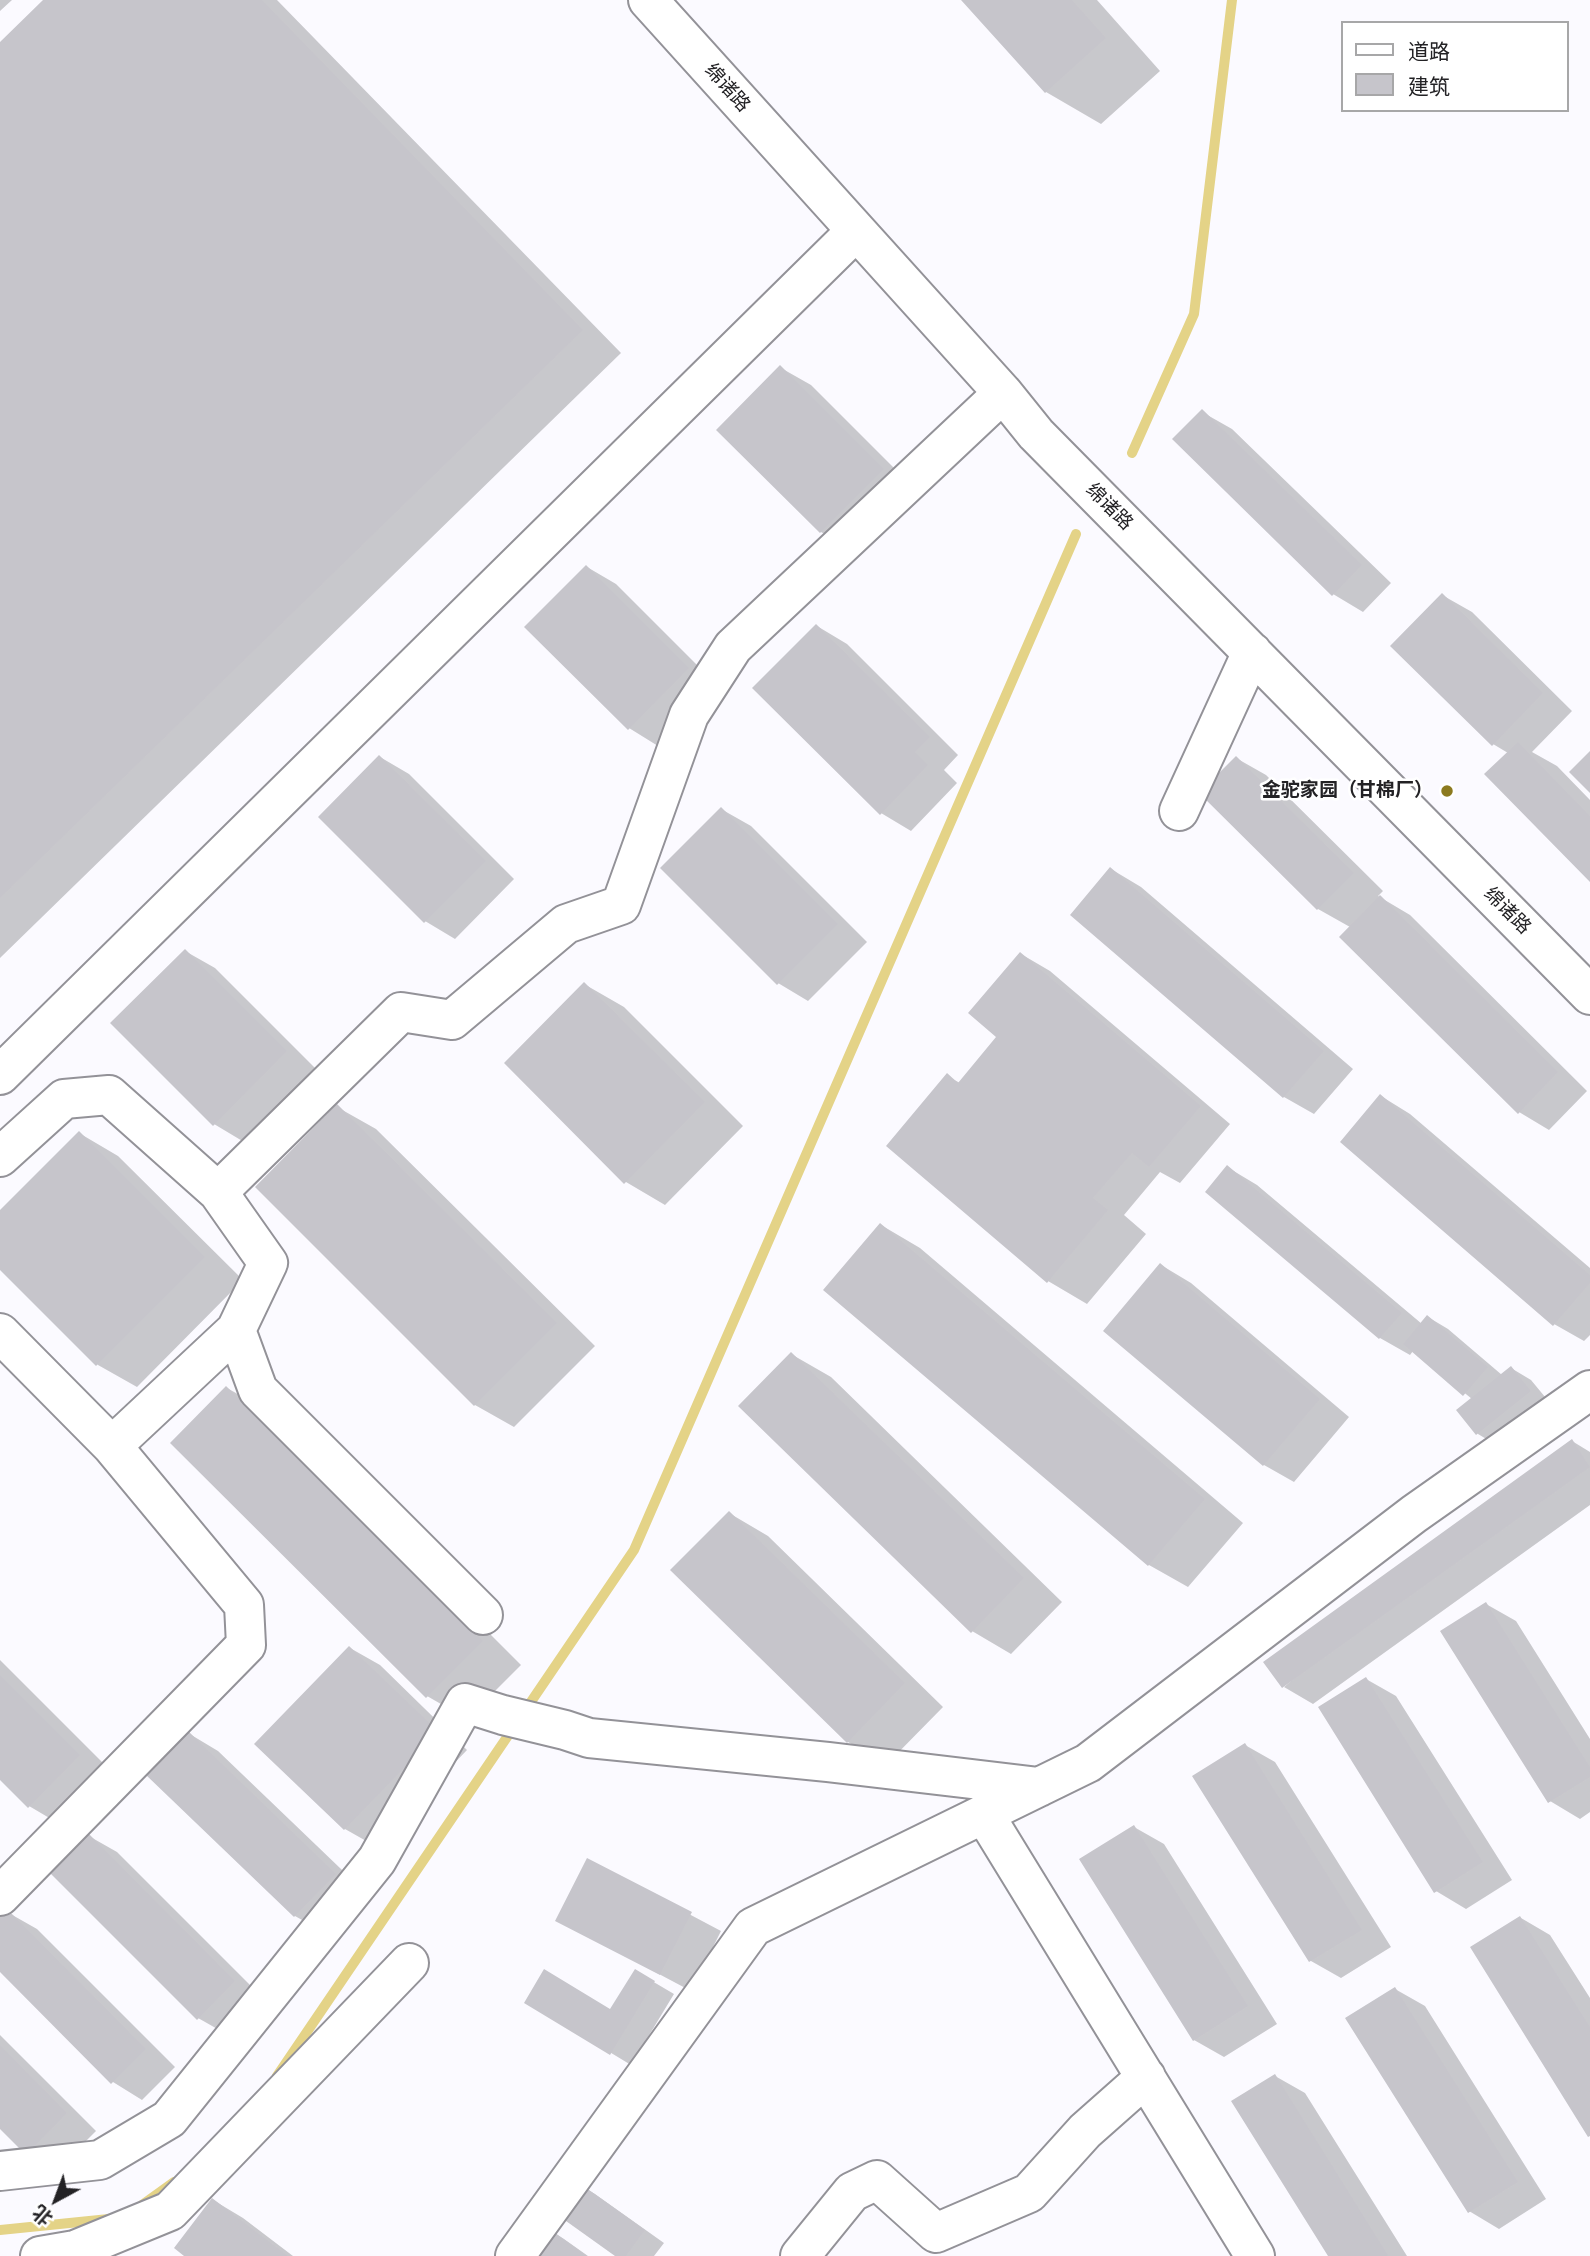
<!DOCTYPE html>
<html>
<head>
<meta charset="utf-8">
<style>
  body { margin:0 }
  #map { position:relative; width:1590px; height:2256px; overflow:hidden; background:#fbfaff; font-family:"Noto Sans","Noto Sans SC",sans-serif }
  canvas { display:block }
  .legend { position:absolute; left:1341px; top:21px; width:228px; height:91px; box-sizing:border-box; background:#fff; border:2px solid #a7a7a8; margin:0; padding:9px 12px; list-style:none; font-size:21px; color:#232225 }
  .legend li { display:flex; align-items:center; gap:14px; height:35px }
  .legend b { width:35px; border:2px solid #a7a7a8 }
  .north { position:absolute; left:21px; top:2165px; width:70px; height:70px; -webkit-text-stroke:5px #fff; paint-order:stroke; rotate:221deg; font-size:19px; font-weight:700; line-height:28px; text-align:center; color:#232225 }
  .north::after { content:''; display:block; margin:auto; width:24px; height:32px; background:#232225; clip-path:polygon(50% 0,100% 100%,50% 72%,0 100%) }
</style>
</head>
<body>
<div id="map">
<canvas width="1590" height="2256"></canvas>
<ul class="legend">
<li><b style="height:9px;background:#fff"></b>道路</li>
<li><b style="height:19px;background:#c6c5cb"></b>建筑</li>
</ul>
<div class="north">北</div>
</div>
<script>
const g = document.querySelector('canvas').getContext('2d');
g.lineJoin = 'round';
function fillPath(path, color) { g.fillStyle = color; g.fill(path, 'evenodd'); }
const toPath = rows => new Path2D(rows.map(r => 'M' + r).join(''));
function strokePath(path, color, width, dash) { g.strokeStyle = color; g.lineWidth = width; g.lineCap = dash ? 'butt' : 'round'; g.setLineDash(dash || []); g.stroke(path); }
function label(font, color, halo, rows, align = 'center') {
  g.font = font + ' "Noto Sans","Noto Sans SC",sans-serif'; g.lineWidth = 5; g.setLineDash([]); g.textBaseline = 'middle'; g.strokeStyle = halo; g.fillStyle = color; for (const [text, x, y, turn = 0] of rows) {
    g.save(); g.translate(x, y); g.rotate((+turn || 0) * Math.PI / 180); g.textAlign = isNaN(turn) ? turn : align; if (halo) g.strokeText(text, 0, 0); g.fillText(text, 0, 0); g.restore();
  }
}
fillPath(toPath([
  [0,0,12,0,0,11],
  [45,0,277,0,621,353,0,958,0,44],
  [964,0,1097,0,1160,71,1101,124,1046,92],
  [781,368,811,385,913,487,851,549,821,532],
  [1202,412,1232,429,1391,583,1363,612,1333,594],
  [587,567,616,584,718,686,658,746,629,728],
  [1442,595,1472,612,1572,711,1532,752,1557,766,1590,800,1590,880,1508,753,1493,744],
  [817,626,847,644,958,755,944,770,957,783,911,831,881,813],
  [380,757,409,774,514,879,455,939,425,921],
  [1236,758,1266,775,1383,891,1378,896,1410,915,1587,1091,1549,1130,1519,1112,1350,927,1318,909],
  [721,809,751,826,867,942,808,1001,778,983],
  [1111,869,1141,887,1353,1069,1314,1114,1284,1097,1072,914],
  [185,951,215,968,316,1069,244,1142,214,1124],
  [1021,954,1050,971,1230,1124,1180,1183,1160,1172,1124,1215,1146,1234,1087,1304,1048,1281,947,1076,960,1083,998,1037],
  [584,984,624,1007,743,1126,665,1205,626,1182],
  [1381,1096,1410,1114,1590,1268,1590,1335,1584,1341,1554,1324],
  [337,1107,376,1129,595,1346,514,1427,475,1405],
  [79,1133,118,1156,243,1280,137,1387,98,1365,0,1268,0,1213],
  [1227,1167,1257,1185,1422,1324,1428,1317,1448,1329,1502,1375,1511,1368,1531,1380,1550,1403,1498,1446,1478,1434,1458,1410,1472,1399,1413,1351,1410,1355,1380,1338],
  [881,1225,920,1248,1243,1523,1188,1587,1149,1565],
  [1161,1265,1191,1283,1349,1417,1294,1482,1264,1465],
  [791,1354,831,1377,1062,1602,1011,1654,972,1631],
  [227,1388,266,1410,521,1665,467,1719,427,1696],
  [1572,1441,1590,1452,1590,1505,1313,1704,1284,1687],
  [729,1513,768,1536,943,1707,887,1764,848,1742],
  [1486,1604,1516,1621,1590,1739,1590,1812,1580,1819,1550,1801],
  [350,1648,380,1665,467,1750,375,1846,345,1829],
  [0,1660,118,1778,68,1829,29,1806,0,1778],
  [1366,1679,1396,1696,1512,1880,1466,1909,1436,1891],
  [188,1733,218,1751,365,1892,325,1933,295,1916,148,1775],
  [1245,1745,1275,1762,1391,1947,1341,1978,1311,1961],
  [1134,1827,1164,1844,1277,2024,1224,2057,1194,2040],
  [87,1835,117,1852,264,1999,228,2035,198,2018],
  [587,1860,721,1931,691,1991,557,1920],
  [7,1912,37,1929,175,2067,142,2100,113,2082,0,1970,0,1918],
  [1521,1918,1550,1935,1590,1998,1590,2136],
  [635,1971,674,1994,631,2065,527,2002,611,2011],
  [1395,1989,1425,2006,1546,2199,1499,2229,1469,2211],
  [0,2035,96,2131,56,2171,0,2127],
  [1275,2076,1305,2093,1407,2256,1330,2256],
  [575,2182,595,2194,664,2243,654,2256,618,2256],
  [213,2200,243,2218,293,2256,187,2256],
  [545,2227,564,2239,588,2256,524,2256]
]), '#0003');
strokePath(toPath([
  [1132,453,1194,314,1232,0],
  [277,2076,634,1550,1076,534],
  [142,2205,174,2182],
  [0,2230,109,2219]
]), '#e4d387', 10);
fillPath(toPath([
  [43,0,262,0,583,330,0,898,0,42],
  [961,0,1072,0,1106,38,1045,93],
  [780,365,884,469,820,533,716,430],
  [1202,409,1362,565,1332,596,1172,439],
  [586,565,689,668,628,730,524,627],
  [1442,593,1543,693,1492,746,1390,646],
  [816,624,930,737,915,752,928,765,880,815,752,688],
  [1518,742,1590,816,1590,882,1484,774],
  [1590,751,1590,793,1569,772],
  [379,755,486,861,424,923,318,817],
  [1236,756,1354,873,1317,910,1199,793],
  [721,807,838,924,777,985,660,868],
  [1110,867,1324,1051,1283,1098,1070,915],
  [1380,895,1558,1072,1518,1114,1339,937],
  [185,949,287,1051,213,1126,110,1023],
  [1020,952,1201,1106,1149,1167,1132,1153,1093,1198,1108,1210,1047,1283,886,1146,947,1073,958,1083,996,1037,968,1013],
  [584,982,705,1102,624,1184,504,1063],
  [1380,1094,1590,1275,1590,1283,1553,1326,1340,1142],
  [337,1104,557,1323,474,1406,255,1187],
  [79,1131,205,1257,96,1366,0,1270,0,1210],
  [1227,1165,1402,1313,1379,1339,1205,1192],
  [880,1223,1205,1499,1148,1566,823,1290],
  [1160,1263,1320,1399,1263,1466,1103,1331],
  [1427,1315,1488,1367,1463,1396,1403,1344],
  [791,1352,1024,1578,971,1633,738,1406],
  [1511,1366,1531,1391,1476,1435,1456,1410],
  [226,1386,483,1641,426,1698,170,1443],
  [1572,1439,1590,1467,1282,1688,1263,1662],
  [729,1511,905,1683,847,1743,670,1570],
  [1486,1602,1590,1767,1590,1777,1548,1803,1440,1631],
  [349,1646,439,1732,344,1830,254,1744],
  [0,1675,80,1755,28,1808,0,1780],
  [1366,1677,1483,1862,1434,1893,1318,1707],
  [188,1731,336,1874,294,1917,146,1775],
  [1245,1743,1362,1930,1309,1962,1192,1776],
  [1134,1825,1248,2006,1193,2041,1079,1859],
  [87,1832,235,1981,197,2020,48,1871],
  [587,1858,692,1912,660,1975,555,1921],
  [7,1909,146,2049,111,2084,0,1972,0,1916],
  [1520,1916,1590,2027,1590,2136,1588,2137,1470,1947],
  [544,1969,610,2009,635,1969,655,1981,610,2055,524,2003],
  [1395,1987,1518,2182,1468,2213,1345,2018],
  [0,2045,67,2113,26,2155,0,2129],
  [1275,2074,1388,2255,1386,2256,1328,2256,1231,2101],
  [575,2180,645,2230,626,2256,615,2256,552,2211],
  [212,2198,288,2256,184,2256,174,2248],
  [544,2225,587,2256,522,2256]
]), '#c6c5cb');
const minor = toPath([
  [648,0,1003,393,1036,434,1590,995],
  [1179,811,1252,652],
  [0,1075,855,232],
  [0,1157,64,1099,109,1095,218,1192],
  [0,1333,112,1446],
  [483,1615,258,1390,236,1330,268,1263,218,1192,401,1012,452,1020,566,924,621,905,689,715,733,647,1003,393],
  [984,1814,1255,2256],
  [0,1896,246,1645,244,1605,112,1446,236,1330],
  [0,2171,100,2160,169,2119,377,1860,465,1703,503,1715,565,1730,589,1738,828,1762,1039,1787],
  [40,2256,75,2250,170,2211,409,1963],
  [515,2256,753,1927,1088,1763,1414,1514,1590,1390],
  [800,2256,852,2192,877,2180,936,2233,1029,2193,1085,2131,1146,2077]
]);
strokePath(minor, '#939298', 42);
strokePath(minor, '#fff', 38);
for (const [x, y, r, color] of [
  [1447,791,7,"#8c7a1f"]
]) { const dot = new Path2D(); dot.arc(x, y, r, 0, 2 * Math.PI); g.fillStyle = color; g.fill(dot); strokePath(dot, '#fff', 2.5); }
label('19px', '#232225', '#fff', [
  ["绵诸路",727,88,48],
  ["绵诸路",1109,507,45],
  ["绵诸路",1507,911,45]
]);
label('bold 19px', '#232225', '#fff', [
  ["金驼家园（甘棉厂）",1433,791]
], 'right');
</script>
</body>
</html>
